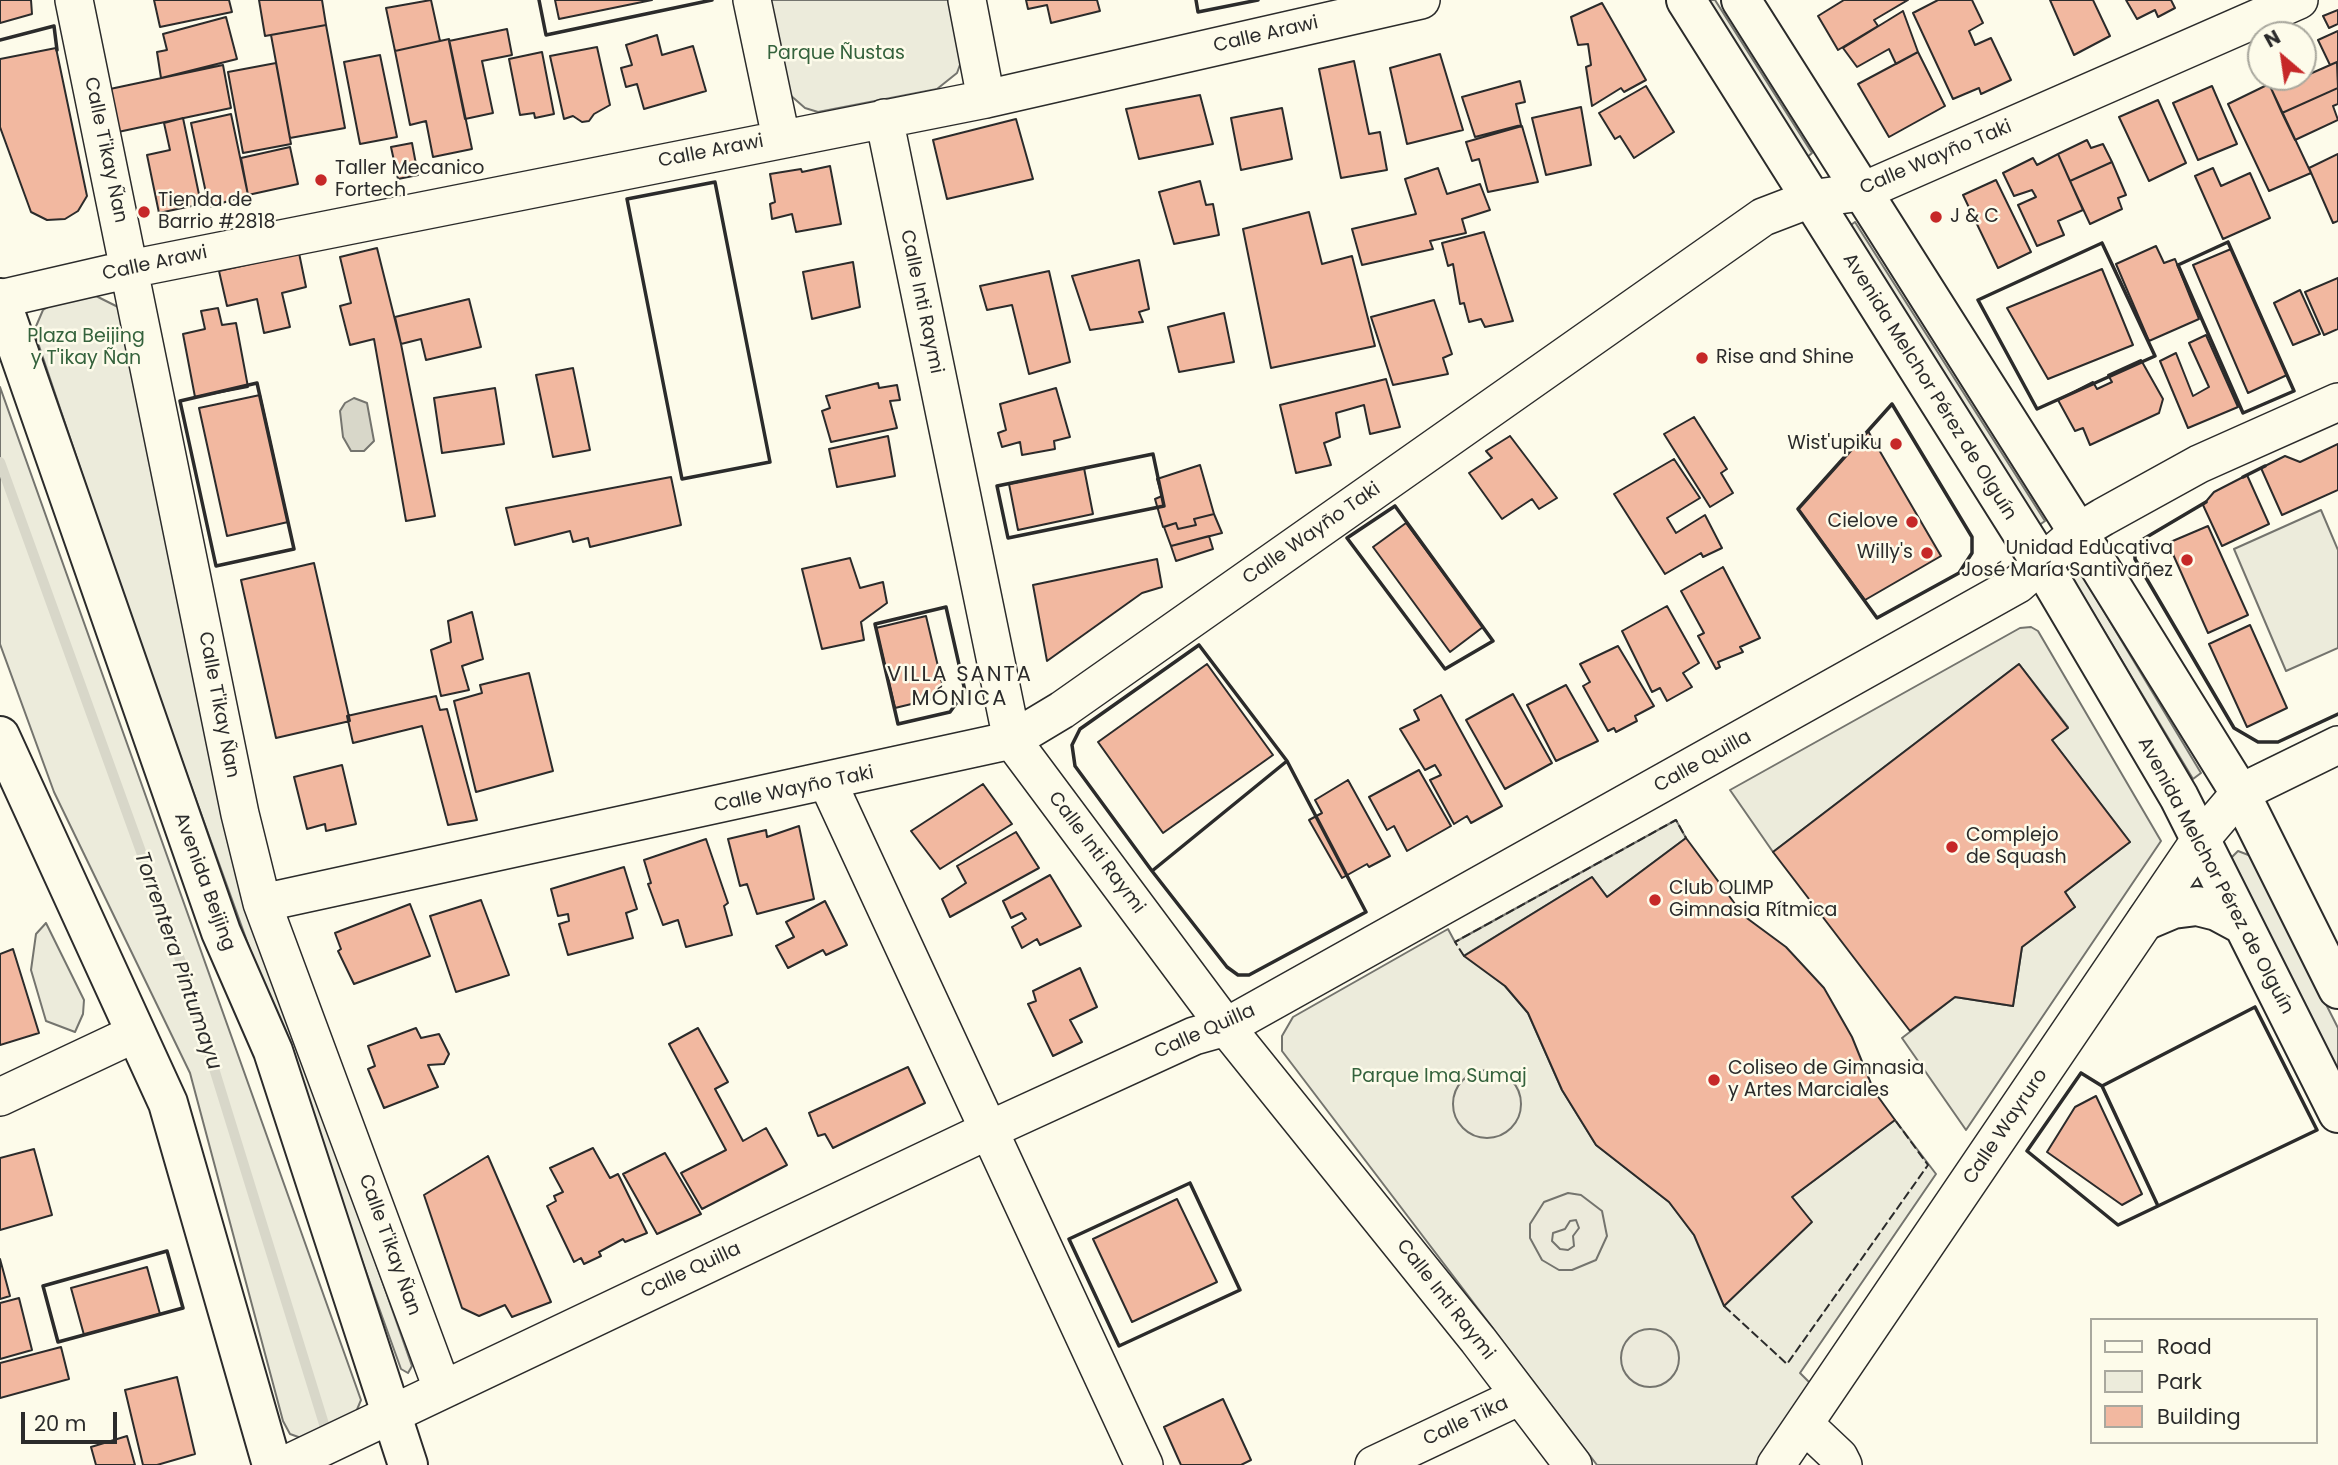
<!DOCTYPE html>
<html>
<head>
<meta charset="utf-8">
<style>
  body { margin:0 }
  #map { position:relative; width:2338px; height:1465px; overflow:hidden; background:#fdfbea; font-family:Poppins,sans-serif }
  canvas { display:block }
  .legend { position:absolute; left:2090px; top:1318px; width:228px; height:126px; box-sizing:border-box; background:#fdfbea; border:2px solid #a9a89e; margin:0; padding:9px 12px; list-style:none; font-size:21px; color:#2b2b2b }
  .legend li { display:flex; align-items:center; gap:14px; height:35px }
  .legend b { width:35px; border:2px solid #a9a89e }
  .north { position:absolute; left:2247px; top:21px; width:70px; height:70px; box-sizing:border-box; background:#fdfbea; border:2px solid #a9a89e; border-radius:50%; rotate:331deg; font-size:19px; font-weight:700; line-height:28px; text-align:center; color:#2b2b2b }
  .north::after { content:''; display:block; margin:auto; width:24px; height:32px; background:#c62828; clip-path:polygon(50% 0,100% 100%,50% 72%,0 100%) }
  .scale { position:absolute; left:21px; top:1412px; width:96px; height:32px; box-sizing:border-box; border:4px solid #2b2b2b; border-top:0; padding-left:9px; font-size:21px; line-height:24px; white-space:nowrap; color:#2b2b2b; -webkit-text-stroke:5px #fdfbea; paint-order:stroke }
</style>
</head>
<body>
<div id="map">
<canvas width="2338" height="1465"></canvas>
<ul class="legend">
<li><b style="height:9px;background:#fdfbea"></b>Road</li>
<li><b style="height:19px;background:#ecebdb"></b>Park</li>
<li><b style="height:19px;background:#f2b8a0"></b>Building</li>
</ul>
<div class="north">N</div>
<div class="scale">20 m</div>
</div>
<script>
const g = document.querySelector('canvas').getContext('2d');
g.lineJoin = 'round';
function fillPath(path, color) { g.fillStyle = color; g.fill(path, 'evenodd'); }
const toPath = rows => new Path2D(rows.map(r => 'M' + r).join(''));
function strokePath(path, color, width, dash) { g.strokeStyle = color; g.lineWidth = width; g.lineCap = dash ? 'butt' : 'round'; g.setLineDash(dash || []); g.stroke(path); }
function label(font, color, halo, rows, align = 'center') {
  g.font = font + ' Poppins,sans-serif'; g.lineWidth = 5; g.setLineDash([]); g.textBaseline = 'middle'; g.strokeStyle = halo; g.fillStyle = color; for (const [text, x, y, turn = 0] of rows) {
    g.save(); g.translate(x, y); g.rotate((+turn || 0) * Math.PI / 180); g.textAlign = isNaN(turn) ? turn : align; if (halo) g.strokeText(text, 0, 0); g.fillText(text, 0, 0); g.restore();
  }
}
const green = toPath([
  [769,0,950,0,961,62,957,73,937,89,818,112,805,108,789,94,769,0],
  [1704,0,1715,0,1812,153,1805,159,1704,0],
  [1855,222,2045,521,2038,526,1848,227,1855,222],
  [96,296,118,307,244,888,412,1366,408,1373,401,1369,131,619,34,331,43,310,53,304,96,296],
  [0,387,361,1400,356,1412,304,1439,290,1434,283,1421,190,1073,54,792,0,644,0,387],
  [2321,510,2338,550,2338,648,2286,671,2234,549,2321,510],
  [2076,565,2201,773,2193,779,2068,571,2076,565],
  [2031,627,2038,631,2161,841,1966,1130,1902,1038,1955,997,2013,1006,2022,947,2075,907,2065,892,2130,842,2052,740,2068,727,2019,664,1773,852,1730,790,2020,628,2031,627],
  [1676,820,1686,838,1607,897,1592,877,1465,955,1505,986,1528,1013,1562,1090,1596,1145,1669,1202,1694,1235,1811,1222,1792,1197,1895,1120,1936,1174,1800,1373,1811,1384,1755,1465,1597,1465,1282,1051,1282,1036,1293,1017,1448,929,1455,942,1676,820],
  [2238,851,2251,856,2338,1028,2338,1085,2229,860,2238,851],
  [46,923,84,1000,83,1014,75,1032,46,1021,31,970,36,934,46,923]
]);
fillPath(green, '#ecebdb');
strokePath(green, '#74746e', 2);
const parking = toPath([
  '1453 1104a34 34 0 1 1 68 0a34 34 0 1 1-68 0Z',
  [1568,1193,1581,1195,1602,1211,1607,1236,1596,1260,1572,1270,1559,1270,1542,1260,1530,1238,1530,1224,1544,1202,1568,1193],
  [1576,1220,1579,1228,1573,1236,1574,1246,1568,1250,1560,1249,1552,1241,1553,1233,1565,1229,1570,1221,1576,1220],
  '1621 1358a29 29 0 1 1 58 0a29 29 0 1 1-58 0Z'
]);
fillPath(parking, '#eceadb');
strokePath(parking, '#74746e', 2);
const water = toPath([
  [354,398,367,403,374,441,364,451,351,451,343,437,340,411,345,403,354,398]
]);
fillPath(water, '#d8d7c9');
strokePath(water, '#74746e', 2);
strokePath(toPath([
  [0,462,182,965,328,1437]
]), '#d8d7c9', 10);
const building = toPath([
  [0,0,31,0,32,14,0,23,0,0],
  [154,0,229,0,232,12,160,27,154,0],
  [259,0,322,0,326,25,265,36,259,0],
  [431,0,440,41,395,51,386,8,431,0],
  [555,0,652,0,559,19,555,0],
  [1026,0,1097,0,1100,11,1051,23,1047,5,1028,9,1026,0],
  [1844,0,1908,0,1874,20,1878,26,1838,50,1818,16,1844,0],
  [1938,0,1972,0,1983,23,1969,31,1975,45,1991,38,2011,80,1981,94,1979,88,1953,99,1913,13,1938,0],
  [2050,0,2093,0,2110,36,2074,55,2050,0],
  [2126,0,2171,0,2175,8,2158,17,2155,10,2137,19,2126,0],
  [1602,3,1646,80,1624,92,1621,88,1592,106,1586,67,1591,65,1588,44,1578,45,1571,17,1602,3],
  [2338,10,2338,24,2329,28,2323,16,2338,10],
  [1903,11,1918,52,1896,64,1889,49,1857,67,1843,48,1903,11],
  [226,17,237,59,161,78,157,52,167,50,163,34,226,17],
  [326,25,345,128,290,138,271,35,326,25],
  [507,29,512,55,482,61,493,113,465,119,449,41,507,29],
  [2338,31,2338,65,2337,62,2330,65,2318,40,2338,31],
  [657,35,662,55,693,46,706,91,644,109,637,84,626,87,621,68,632,65,626,45,657,35],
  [449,39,472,149,433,157,426,121,410,125,395,51,449,39],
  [2261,43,2261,66,2252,47,2261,43],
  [597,47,610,105,594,114,589,121,582,122,573,116,564,119,550,56,597,47],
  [56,48,87,196,78,211,65,219,47,220,31,212,0,127,0,59,56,48],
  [542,52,554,114,535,118,534,113,520,115,509,59,542,52],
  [1918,52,1945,106,1889,137,1858,84,1918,52],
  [1440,54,1463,130,1407,144,1390,68,1440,54],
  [380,55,397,137,360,144,344,62,380,55],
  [1354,61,1369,134,1380,132,1387,170,1341,178,1319,69,1354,61],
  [2337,62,2338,88,2282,113,2266,77,2295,77,2296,80,2337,62],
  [276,63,291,144,243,153,228,72,276,63],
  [223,65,231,108,118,132,110,89,223,65],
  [1520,81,1525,102,1516,104,1521,125,1475,137,1462,97,1520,81],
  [2269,84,2311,173,2269,191,2228,104,2269,84],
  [1646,86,1674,132,1634,158,1620,136,1615,139,1599,113,1646,86],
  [2212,86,2237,144,2198,160,2173,103,2212,86],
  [2338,88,2338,104,2333,106,2338,120,2295,140,2282,113,2338,88],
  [1200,95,1213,144,1139,159,1126,109,1200,95],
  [2158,100,2186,163,2149,181,2119,117,2158,100],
  [1581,107,1591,165,1546,175,1532,118,1581,107],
  [1282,108,1292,159,1241,170,1231,118,1282,108],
  [231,114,248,195,209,207,191,123,231,114],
  [183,118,201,204,159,213,147,155,170,150,164,123,183,118],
  [1016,119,1033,179,947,199,933,140,1016,119],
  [1522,126,1538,182,1488,192,1479,159,1472,161,1466,142,1522,126],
  [2087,140,2091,148,2103,144,2112,162,2070,181,2058,154,2087,140],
  [412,143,418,175,398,179,391,147,412,143],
  [290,147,298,184,248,195,241,158,290,147],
  [2058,154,2083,210,2058,221,2064,235,2037,246,2018,205,2036,197,2032,190,2014,196,2003,173,2033,158,2037,165,2058,154],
  [2338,154,2338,221,2333,223,2309,168,2338,154],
  [2112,162,2126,195,2118,198,2122,209,2090,224,2070,181,2112,162],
  [830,166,841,224,796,232,792,214,772,219,770,204,775,202,770,174,801,169,802,172,830,166],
  [1438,168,1447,194,1480,184,1490,210,1462,219,1466,233,1430,241,1433,249,1362,265,1352,229,1416,214,1405,179,1438,168],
  [2213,168,2221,186,2250,173,2270,218,2223,239,2195,176,2213,168],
  [1996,180,2031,252,1998,268,1963,195,1996,180],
  [1200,181,1206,205,1213,204,1219,235,1174,244,1159,192,1200,181],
  [1309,212,1322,264,1352,256,1375,346,1271,368,1243,229,1309,212],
  [1484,232,1513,321,1485,327,1481,319,1469,322,1464,303,1460,304,1453,264,1448,266,1442,243,1484,232],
  [2156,246,2164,263,2175,259,2199,319,2149,341,2116,264,2156,246],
  [377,248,401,344,435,516,406,521,374,339,350,345,340,306,351,303,340,257,377,248],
  [2231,249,2287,375,2248,393,2193,265,2231,249],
  [299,253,306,287,282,293,290,327,264,333,257,299,227,306,219,271,299,253],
  [1139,260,1149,309,1139,312,1143,322,1090,330,1072,276,1139,260],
  [853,262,860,307,812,319,803,272,853,262],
  [2102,269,2133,345,2048,379,2007,308,2102,269],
  [1049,271,1070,362,1029,374,1012,305,987,310,980,286,1049,271],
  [2338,278,2338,329,2324,335,2305,292,2338,278],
  [2300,290,2320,334,2293,345,2274,303,2300,290],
  [469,299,481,347,426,360,421,339,401,344,395,317,469,299],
  [1434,300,1452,354,1443,358,1448,374,1393,385,1371,317,1434,300],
  [218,308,222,325,236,323,248,387,195,397,183,334,205,329,201,311,218,308],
  [1224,313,1234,362,1179,372,1168,327,1224,313],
  [2206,335,2238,407,2188,428,2160,361,2176,353,2193,396,2209,387,2189,343,2206,335],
  [2141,360,2163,399,2159,413,2090,445,2083,428,2075,431,2058,400,2093,382,2097,389,2112,382,2108,375,2141,360],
  [573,368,590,450,553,457,536,375,573,368],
  [1386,379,1400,427,1370,434,1364,405,1336,413,1340,437,1324,443,1331,465,1296,473,1280,405,1386,379],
  [878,383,879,388,897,385,900,400,890,401,897,428,831,442,822,411,830,408,826,396,878,383],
  [495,388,504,444,442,453,434,398,495,388],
  [1056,388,1070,437,1054,441,1055,449,1022,455,1020,442,1002,447,998,433,1006,430,1000,404,1056,388],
  [260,395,288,522,227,536,199,408,260,395],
  [1694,417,1727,469,1721,473,1733,493,1710,507,1664,434,1694,417],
  [1868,431,1941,556,1865,600,1798,509,1868,431],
  [888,436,895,476,837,487,829,449,888,436],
  [1510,436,1557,498,1539,509,1532,499,1502,519,1469,473,1492,458,1486,451,1510,436],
  [2338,444,2338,490,2282,515,2261,468,2285,456,2300,462,2338,444],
  [1674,459,1700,498,1667,518,1676,533,1705,515,1722,548,1703,557,1701,553,1665,574,1614,494,1674,459],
  [1200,465,1214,514,1194,519,1196,525,1178,529,1176,523,1163,527,1155,499,1162,496,1157,479,1200,465],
  [1084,468,1093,514,1018,530,1009,484,1084,468],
  [2247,475,2269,524,2222,546,2203,505,2214,492,2247,475],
  [671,477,681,525,590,547,588,538,573,542,570,531,515,545,506,508,671,477],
  [1214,514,1222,533,1171,546,1164,527,1176,523,1178,529,1196,525,1194,519,1214,514],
  [1406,523,1483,627,1450,652,1373,547,1406,523],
  [2208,526,2248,615,2208,633,2168,543,2208,526],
  [1209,536,1213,549,1176,561,1171,546,1209,536],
  [850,558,860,588,883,582,887,603,861,622,864,640,822,649,802,569,850,558],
  [1157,559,1162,587,1142,593,1047,661,1033,585,1157,559],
  [314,563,350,721,276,738,241,580,314,563],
  [1723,567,1760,638,1740,647,1743,652,1718,662,1720,667,1716,669,1698,636,1704,633,1681,591,1723,567],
  [1667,606,1699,663,1683,673,1692,687,1667,701,1660,688,1652,692,1622,631,1667,606],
  [472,612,483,659,462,666,469,690,441,696,431,650,451,642,448,621,472,612],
  [926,616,942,683,932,699,895,708,876,628,926,616],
  [2250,625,2287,708,2247,727,2209,644,2250,625],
  [1618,646,1654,706,1635,716,1637,721,1616,732,1614,728,1608,731,1583,686,1590,682,1580,664,1618,646],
  [1207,664,1273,755,1163,833,1098,742,1207,664],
  [2019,664,2068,728,2052,740,2130,842,2065,892,2075,907,2022,947,2013,1006,1955,997,1910,1031,1773,852,2019,664],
  [529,673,553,771,476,792,454,701,482,693,480,685,529,673],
  [1566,685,1598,741,1556,761,1527,705,1566,685],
  [1513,694,1552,763,1505,789,1466,720,1513,694],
  [1441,695,1502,806,1471,823,1467,816,1454,824,1430,780,1441,775,1435,765,1425,770,1400,729,1419,720,1414,710,1441,695],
  [436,696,440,710,447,709,477,820,448,825,422,726,353,743,347,716,436,696],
  [342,765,356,824,326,831,325,824,307,829,294,777,342,765],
  [1419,770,1451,826,1407,851,1394,826,1387,830,1369,797,1419,770],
  [1348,780,1390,856,1369,867,1367,864,1342,878,1309,820,1322,813,1315,800,1348,780],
  [983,784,1012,824,940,869,911,831,983,784],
  [799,826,814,899,757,914,747,884,740,886,728,839,766,830,767,837,799,826],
  [1016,832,1039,868,950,917,942,899,966,883,957,866,1016,832],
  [1686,838,1744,916,1786,947,1824,988,1852,1037,1874,1091,1895,1120,1792,1197,1812,1222,1724,1306,1694,1235,1669,1202,1596,1145,1562,1090,1528,1013,1505,986,1464,956,1592,877,1607,897,1686,838],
  [706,839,728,903,724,906,732,935,686,947,678,920,663,925,648,884,651,883,644,860,706,839],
  [624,867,637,909,626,913,633,938,568,955,559,924,569,921,568,914,558,916,551,889,624,867],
  [1050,875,1081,926,1040,945,1037,939,1022,948,1012,927,1026,919,1022,913,1011,918,1003,901,1050,875],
  [481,900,509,975,456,992,430,916,481,900],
  [825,901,847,945,826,955,823,950,788,968,776,946,794,937,786,922,825,901],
  [410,904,430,956,354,984,338,951,341,949,335,933,410,904],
  [13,949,39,1033,0,1045,0,954,13,949],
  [1080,968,1097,1007,1070,1020,1082,1042,1053,1056,1028,1004,1036,1001,1033,991,1080,968],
  [416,1028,421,1038,439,1034,449,1054,444,1064,428,1065,438,1087,384,1108,368,1069,375,1066,368,1046,416,1028],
  [698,1028,728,1082,715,1089,743,1141,766,1128,787,1165,702,1209,681,1173,726,1150,669,1044,698,1028],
  [908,1067,925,1103,833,1148,825,1134,818,1136,809,1113,908,1067],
  [2096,1096,2142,1194,2122,1205,2047,1152,2075,1107,2096,1096],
  [593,1148,610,1178,618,1174,647,1233,625,1242,623,1239,599,1252,601,1256,584,1264,581,1258,574,1262,547,1206,556,1201,554,1196,563,1192,550,1168,593,1148],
  [34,1149,52,1215,0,1230,0,1158,34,1149],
  [665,1153,701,1214,657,1234,623,1174,665,1153],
  [488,1156,551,1302,512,1317,505,1305,479,1316,462,1308,424,1195,488,1156],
  [1177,1199,1217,1282,1132,1322,1093,1239,1177,1199],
  [0,1259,10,1296,0,1299,0,1259],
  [147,1267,160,1314,84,1335,71,1288,147,1267],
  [19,1298,32,1350,0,1359,0,1303,19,1298],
  [61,1347,69,1379,0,1398,0,1363,61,1347],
  [177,1377,195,1454,157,1465,143,1465,125,1390,177,1377],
  [1223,1399,1251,1460,1241,1465,1181,1465,1164,1427,1223,1399],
  [127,1436,135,1465,96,1465,91,1447,127,1436]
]);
fillPath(building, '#f2b8a0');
strokePath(building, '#2b2b2b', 2);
const minor = toPath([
  [74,0,240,814,262,903,442,1388],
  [752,0,781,138],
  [967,0,986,99],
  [884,118,1012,740,1226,1027,1478,1340,1573,1465],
  [0,299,130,269,986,99,1421,0],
  [828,783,1144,1465],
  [262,903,1012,740,1062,710,1763,217,1810,199,1861,192,2299,0],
  [0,1097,136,1033],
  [1804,1424,1839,1457,1843,1465],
  [285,1465,989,1130,1194,1036,1226,1027,2018,584,2078,532,2103,517,2199,464,2338,402],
  [1374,1465,1520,1396],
  [1776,1465,2200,840,2240,793,2338,745]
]);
const major = toPath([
  [0,298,221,932,273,1051,408,1465],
  [0,736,168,1103,272,1465]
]);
const highway = toPath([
  [1686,0,2041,563,2179,797,2338,1113],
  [1741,0,2078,532,2240,793,2338,989],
  [2147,920,2173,909,2197,906,2217,911,2243,925]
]);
strokePath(minor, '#2b2b2b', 40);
strokePath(major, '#2b2b2b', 42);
strokePath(highway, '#2b2b2b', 42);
strokePath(minor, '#fdfbea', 37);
strokePath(major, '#fdfbea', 38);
strokePath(highway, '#fdfbea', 38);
strokePath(toPath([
  [1464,956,1455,942,1676,820,1686,838],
  [1724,1306,1787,1364,1928,1165,1895,1120]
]), '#2b2b2b', 2, [9, 3.5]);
strokePath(toPath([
  [539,0,546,35,712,0],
  [1196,0,1198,12,1258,0],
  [0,40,54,26,57,50],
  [715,182,770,462,682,479,627,199,715,182],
  [2228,242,2294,391,2243,413,2178,265,2228,242],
  [2102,243,2155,356,2037,409,1978,300,2102,243],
  [257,383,294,549,216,566,180,401,257,383],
  [1892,404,1972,537,1972,553,1959,573,1877,618,1798,509,1892,404],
  [1153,454,1164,506,1008,538,997,486,1153,454],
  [2243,477,2265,466],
  [2206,502,2140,541,2135,549,2135,559,2234,728,2258,742,2278,742,2338,714],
  [1395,506,1493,641,1445,669,1347,538,1395,506],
  [946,607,965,691,950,712,898,724,875,624,946,607],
  [1199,645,1287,761,1152,871,1075,766,1072,745,1080,729,1199,645],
  [1287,761,1366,912,1249,975,1238,975,1227,967,1152,871,1287,761],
  [2255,1007,2317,1130,2158,1206,2102,1086,2255,1007],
  [2081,1073,2102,1086,2158,1206,2118,1225,2027,1151,2081,1073],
  [1190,1183,1240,1290,1119,1346,1069,1239,1190,1183],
  [167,1251,183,1308,58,1342,43,1286,167,1251]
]), '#2b2b2b', 3.5);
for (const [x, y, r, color] of [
  [321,180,7,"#c62828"],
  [144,212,7,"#c62828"],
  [1936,217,7,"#c62828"],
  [1702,358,7,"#c62828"],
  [1896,444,7,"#c62828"],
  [1912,522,7,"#c62828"],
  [1927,553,7,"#c62828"],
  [2187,560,7,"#c62828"],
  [1952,847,7,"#c62828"],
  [1655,900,7,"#c62828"],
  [1714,1080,7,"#c62828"]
]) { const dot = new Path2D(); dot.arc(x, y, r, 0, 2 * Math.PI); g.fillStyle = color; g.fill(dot); strokePath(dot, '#fdfbea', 2.5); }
label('19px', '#2b2b2b', '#fdfbea', [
  ["Calle Arawi",1266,35,-13],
  ["Calle T'ikay Ñan",105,150,78],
  ["Calle Arawi",711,152,-11],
  ["Calle Wayño Taki",1936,158,-23],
  ["Calle Arawi",155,264,-12],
  ["Calle Inti Raymi",921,302,78],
  ["Avenida Melchor Pérez de Olguín",1929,387,58],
  ["Calle Wayño Taki",1312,534,-35],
  ["Calle T'ikay Ñan",218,705,79],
  ["Calle Quilla",1703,762,-29],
  ["Calle Wayño Taki",794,790,-12],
  ["Calle Inti Raymi",1096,853,53],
  ["Avenida Melchor Pérez de Olguín",2215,876,62],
  ["Avenida Beijing",204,882,70],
  ["Calle Quilla",1205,1032,-24],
  ["Calle Wayruro",2006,1127,-56],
  ["Calle T'ikay Ñan",389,1245,70],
  ["Calle Quilla",691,1271,-25],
  ["Calle Inti Raymi",1445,1300,52],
  ["Calle Tika",1466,1422,-25]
]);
label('19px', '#34623c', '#fdfbea', [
  ["Parque Ñustas",836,54],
  ["Plaza Beijing",86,337],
  ["y T'ikay Ñan",86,359],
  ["Parque Ima Sumaj",1439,1077]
]);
label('19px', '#2b2b2b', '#fdfbea', [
  ["Taller Mecanico",335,169],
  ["Fortech",335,191],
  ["Tienda de",158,201],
  ["Barrio #2818",158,223],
  ["J & C",1950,217],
  ["Rise and Shine",1716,358],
  ["Wist'upiku",1882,444,"right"],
  ["Cielove",1898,522,"right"],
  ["Unidad Educativa",2173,549,"right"],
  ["José María Santivañez",2173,571,"right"],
  ["Willy's",1913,553,"right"],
  ["Complejo",1966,836],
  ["de Squash",1966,858],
  ["Club OLIMP",1669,889],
  ["Gimnasia Rítmica",1669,911],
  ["Coliseo de Gimnasia",1728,1069],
  ["y Artes Marciales",1728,1091]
], 'left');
g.letterSpacing = '2px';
label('21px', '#2b2b2b', '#fdfbea', [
  ["VILLA SANTA",960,676],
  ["MÓNICA",960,700]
]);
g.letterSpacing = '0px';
label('italic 21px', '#2b2b2b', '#fdfbea', [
  ["Torrentera Pintumayu",177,961,71]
]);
</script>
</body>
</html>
